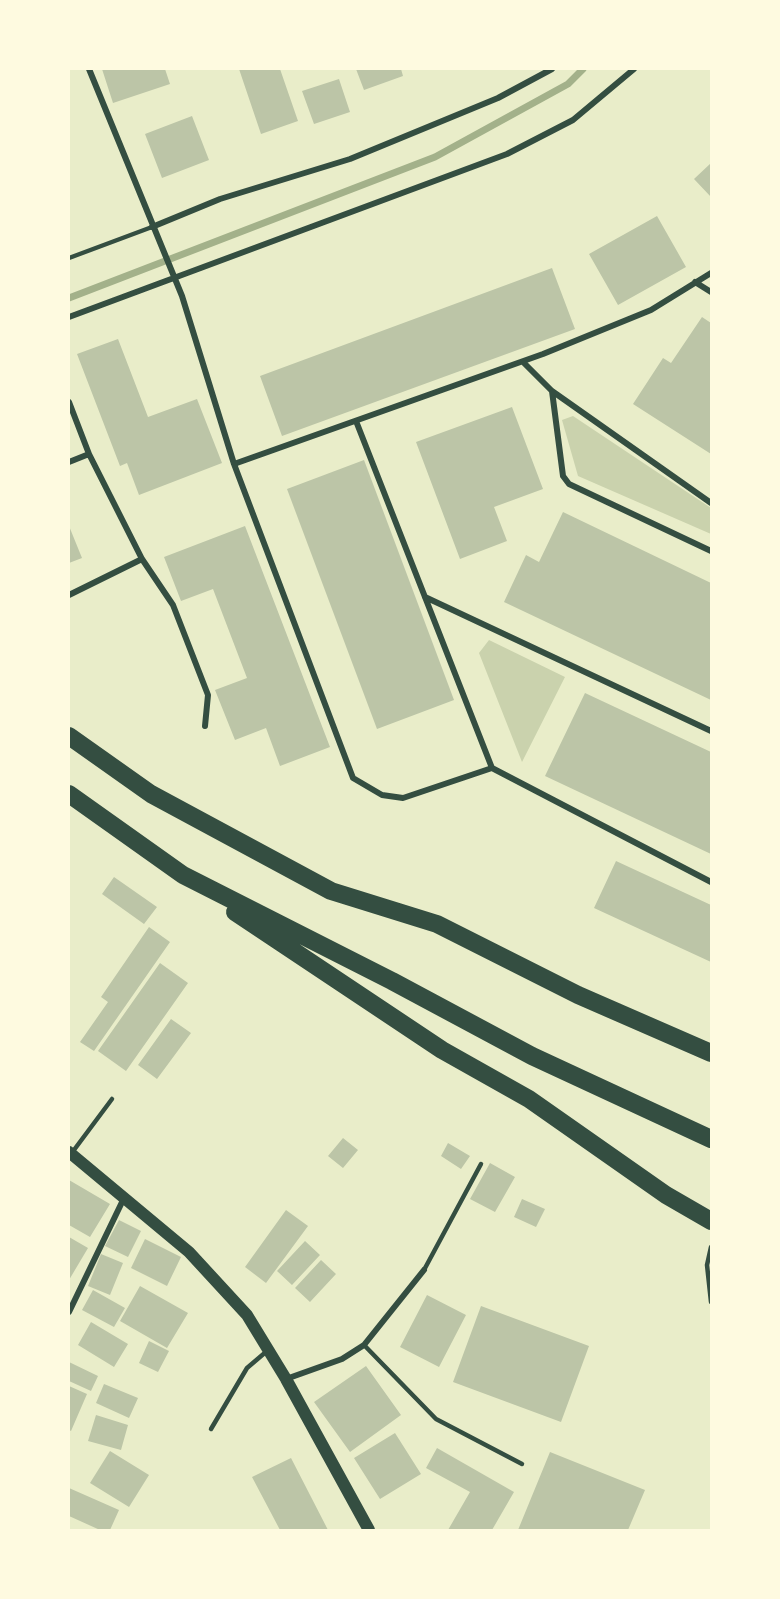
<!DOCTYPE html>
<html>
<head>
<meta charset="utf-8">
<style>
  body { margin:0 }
  #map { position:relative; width:780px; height:1599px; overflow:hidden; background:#e9edc9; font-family:"Nunito Sans",sans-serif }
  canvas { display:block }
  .frame { position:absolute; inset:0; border:70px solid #fefae0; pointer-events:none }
</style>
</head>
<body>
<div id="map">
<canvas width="780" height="1599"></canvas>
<div class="frame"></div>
</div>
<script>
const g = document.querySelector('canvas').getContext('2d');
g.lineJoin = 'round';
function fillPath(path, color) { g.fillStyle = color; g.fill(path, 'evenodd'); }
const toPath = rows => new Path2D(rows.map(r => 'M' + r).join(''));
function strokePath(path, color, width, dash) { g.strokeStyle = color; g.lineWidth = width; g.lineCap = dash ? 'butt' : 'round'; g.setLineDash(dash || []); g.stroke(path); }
fillPath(toPath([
  [573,416,711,508,711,534,578,476,562,420],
  [489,640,565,677,522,762,479,653]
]), '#cad2ad');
strokePath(toPath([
  [69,298,435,157,568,84,583,69]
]), '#a3b18a', 7);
fillPath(toPath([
  [102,69,165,69,170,84,113,103],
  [239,69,280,69,298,121,261,134],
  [356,69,401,69,403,76,364,90],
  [339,79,350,112,314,124,302,91],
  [192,116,209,160,162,178,145,134],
  [711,163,711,197,694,179],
  [657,216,686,267,618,305,589,254],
  [552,268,575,329,282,436,260,376],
  [702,317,711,323,711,454,633,404,663,358,671,363],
  [118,339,148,417,197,399,222,463,139,495,127,463,120,466,77,354],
  [512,407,543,489,494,507,507,541,460,559,416,442],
  [364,460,454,700,377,729,287,489],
  [563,512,711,583,711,700,504,602,526,555,539,562],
  [69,526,82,558,69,563],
  [245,526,330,747,280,766,266,728,235,740,215,690,247,678,213,589,181,601,164,557],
  [585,693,711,752,711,854,545,776],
  [616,861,711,905,711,962,594,908],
  [114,877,157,907,144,924,102,894],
  [149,927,170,942,94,1051,80,1042,108,1002,101,997],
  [160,963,188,983,126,1071,98,1051],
  [171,1019,191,1033,157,1079,138,1065],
  [343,1138,358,1150,343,1168,328,1156],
  [448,1143,470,1156,461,1169,441,1156],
  [490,1163,515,1177,495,1212,470,1199],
  [69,1180,110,1204,90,1237,69,1225],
  [522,1199,545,1209,536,1227,514,1217],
  [286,1210,308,1226,266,1283,245,1267],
  [119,1220,141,1231,128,1257,105,1246],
  [69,1237,88,1248,69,1280],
  [145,1239,181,1257,167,1286,131,1268],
  [305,1241,320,1255,292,1285,277,1271],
  [101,1254,123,1263,110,1295,88,1286],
  [321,1260,336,1274,310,1302,295,1288],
  [140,1286,188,1313,167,1348,120,1321],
  [93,1290,125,1308,114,1327,82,1310],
  [427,1295,466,1315,439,1367,400,1347],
  [481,1306,589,1346,561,1422,453,1382],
  [91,1322,128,1344,114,1367,78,1345],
  [149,1341,169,1351,158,1372,139,1363],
  [69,1362,98,1376,91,1391,69,1381],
  [366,1366,401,1415,350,1452,314,1402],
  [104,1384,138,1398,129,1418,96,1403],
  [69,1386,87,1394,71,1431,69,1430],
  [96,1415,128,1425,121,1450,88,1441],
  [395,1433,421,1474,380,1499,354,1458],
  [437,1448,514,1492,492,1530,448,1530,470,1492,426,1468],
  [110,1451,149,1475,129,1507,90,1483],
  [550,1452,645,1490,628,1530,518,1530],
  [291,1458,328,1530,280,1530,252,1477],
  [69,1488,119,1510,110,1530,100,1530,69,1516]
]), '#bcc5a7');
strokePath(toPath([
  [69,258,152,227],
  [71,1154,112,1099],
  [711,1247,707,1265,711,1302],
  [424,1270,481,1164],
  [364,1345,436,1419,522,1464],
  [211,1429,247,1368,267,1351]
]), '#344e41', 4.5);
strokePath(toPath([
  [89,69,182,296,234,464,353,778,382,795,403,798,492,768],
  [152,227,220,199,350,159,498,98,552,69],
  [695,282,711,292],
  [69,317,507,154,573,120,634,69],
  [523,362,552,391,711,503],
  [552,391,563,476,569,484,711,551],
  [69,402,89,454],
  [356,421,492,768,711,882],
  [69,462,89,454,142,559,173,605,208,695,205,726],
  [234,464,543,354,651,310,711,273],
  [69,595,142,559],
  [425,597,711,731],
  [69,1312,124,1198],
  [286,1379,342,1359,364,1345,424,1270]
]), '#344e41', 6);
strokePath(toPath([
  [69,1152,189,1252,247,1315,286,1379,369,1530]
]), '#344e41', 12);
strokePath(toPath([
  [69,736,151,794,331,891,437,924,578,995,711,1053],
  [69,794,183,875,392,981,532,1056,711,1139],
  [235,912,442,1050,529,1099,666,1195,711,1221]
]), '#344e41', 18);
</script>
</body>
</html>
